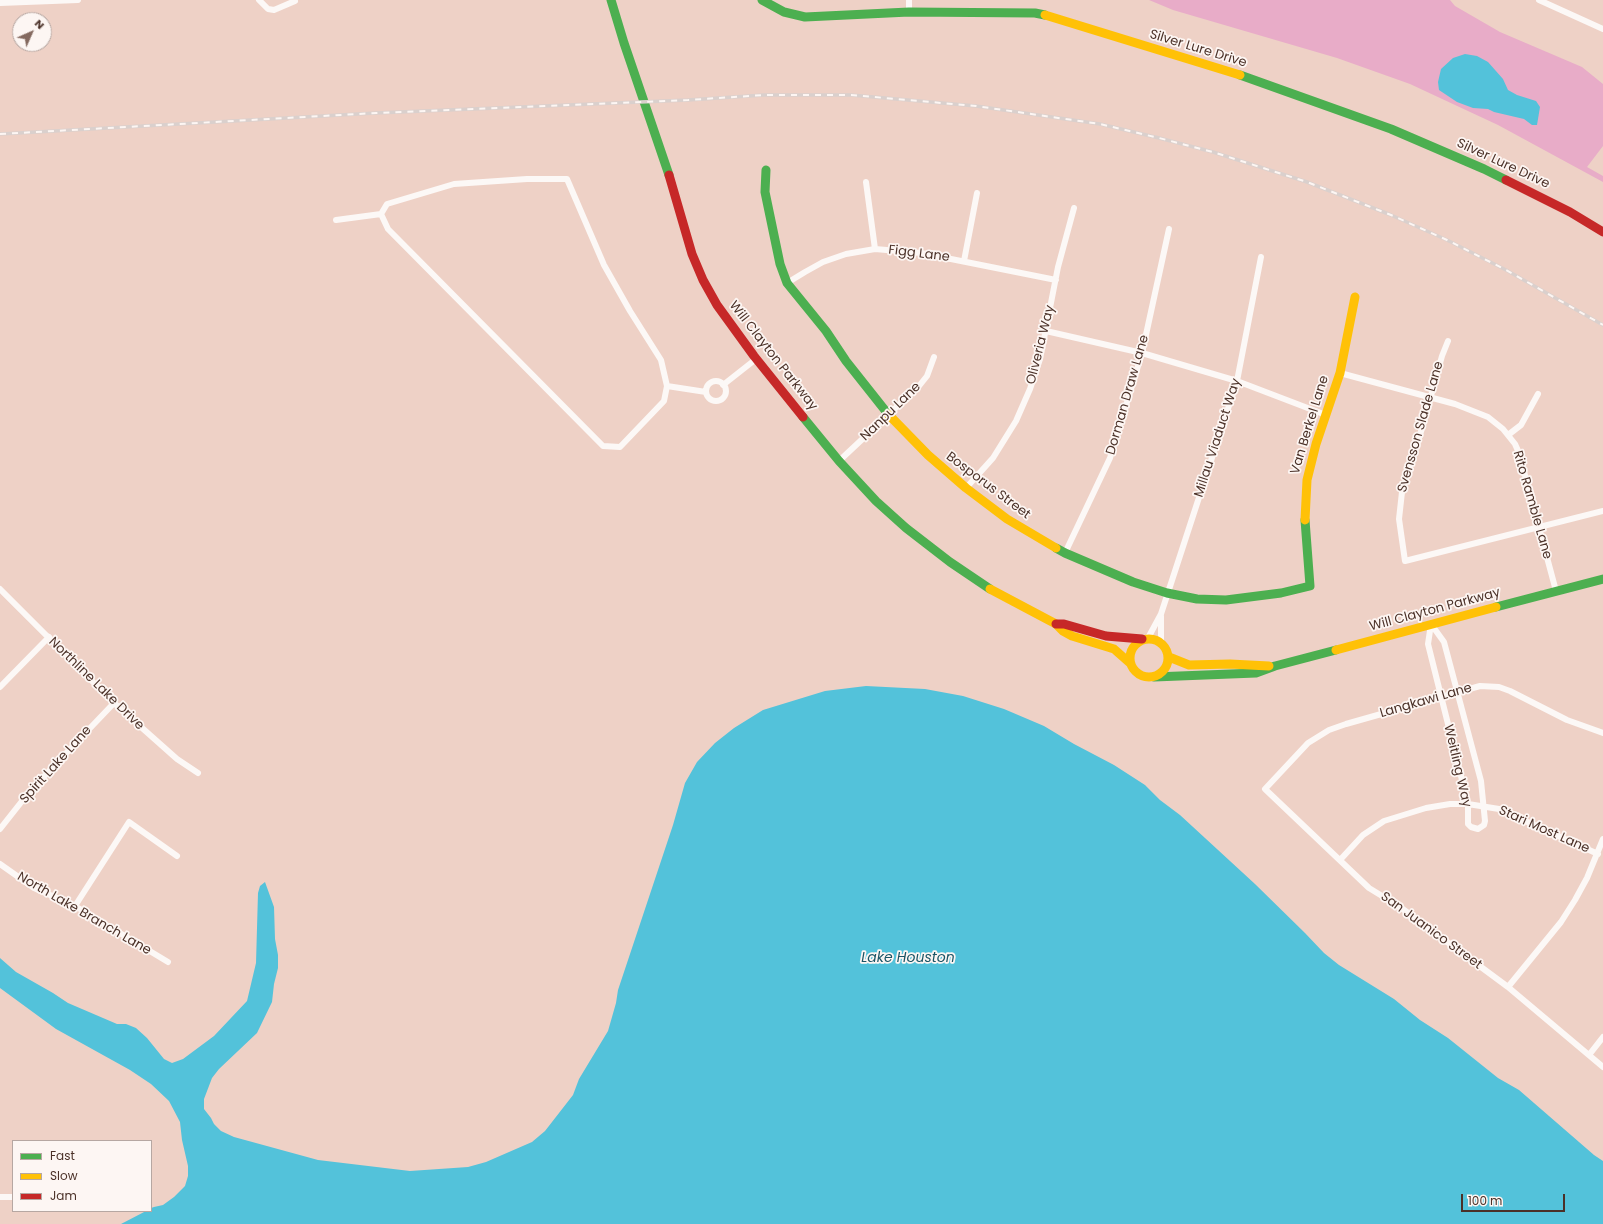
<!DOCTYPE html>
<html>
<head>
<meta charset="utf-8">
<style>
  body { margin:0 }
  #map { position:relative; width:1603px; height:1224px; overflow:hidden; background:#eed1c6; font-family:Poppins,sans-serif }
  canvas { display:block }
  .legend { position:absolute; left:12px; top:1140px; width:140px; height:72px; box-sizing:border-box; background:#fdf6f3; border:1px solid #b6a7a2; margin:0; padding:5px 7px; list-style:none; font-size:12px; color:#4b3128 }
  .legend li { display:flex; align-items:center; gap:8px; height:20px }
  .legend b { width:20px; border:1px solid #b6a7a2 }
  .north { position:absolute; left:12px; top:12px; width:40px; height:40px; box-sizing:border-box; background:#fdf6f3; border:1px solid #b6a7a2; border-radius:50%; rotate:45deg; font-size:11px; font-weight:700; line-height:16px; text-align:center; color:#4b3128 }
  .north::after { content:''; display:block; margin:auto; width:14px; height:18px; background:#84695f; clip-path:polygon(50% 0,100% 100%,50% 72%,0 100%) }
  .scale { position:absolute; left:1461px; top:1194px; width:104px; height:18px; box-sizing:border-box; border:2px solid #4b3128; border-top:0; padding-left:5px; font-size:12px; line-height:14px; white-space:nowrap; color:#4b3128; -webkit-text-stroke:3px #fdf6f3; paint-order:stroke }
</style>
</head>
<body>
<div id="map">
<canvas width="1603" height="1224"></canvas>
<ul class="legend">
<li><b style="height:5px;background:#4caf50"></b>Fast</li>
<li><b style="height:5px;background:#ffc107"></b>Slow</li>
<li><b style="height:5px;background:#c62828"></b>Jam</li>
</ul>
<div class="north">N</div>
<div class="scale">100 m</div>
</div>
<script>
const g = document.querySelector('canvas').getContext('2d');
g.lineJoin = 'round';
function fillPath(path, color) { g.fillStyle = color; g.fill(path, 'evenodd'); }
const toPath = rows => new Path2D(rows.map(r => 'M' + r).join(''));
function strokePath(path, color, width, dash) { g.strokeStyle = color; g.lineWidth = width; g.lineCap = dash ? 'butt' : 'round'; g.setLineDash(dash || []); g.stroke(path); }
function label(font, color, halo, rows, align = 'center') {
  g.font = font + ' Poppins,sans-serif'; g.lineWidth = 3.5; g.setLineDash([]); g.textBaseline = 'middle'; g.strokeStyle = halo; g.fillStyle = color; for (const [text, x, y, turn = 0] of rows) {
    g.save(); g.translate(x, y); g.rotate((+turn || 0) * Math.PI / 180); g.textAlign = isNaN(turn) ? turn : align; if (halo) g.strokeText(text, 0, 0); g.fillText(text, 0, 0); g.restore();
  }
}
fillPath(toPath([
  [1149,0,1450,0,1455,6,1500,32,1582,67,1603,84,1603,146,1587,167,1603,176,1603,182,1498,125,1410,84,1337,58,1173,10]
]), '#e8acc8');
fillPath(toPath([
  [1465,54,1477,56,1488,62,1503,79,1508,90,1517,95,1536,101,1540,107,1537,125,1532,125,1524,119,1494,112,1488,109,1473,108,1457,102,1439,90,1438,82,1441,69,1453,58],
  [866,686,925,689,963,696,1004,709,1044,726,1074,744,1114,765,1145,785,1160,800,1180,815,1255,884,1305,933,1324,953,1339,965,1394,999,1420,1020,1448,1038,1498,1078,1519,1090,1594,1155,1603,1161,1603,1224,121,1224,146,1211,151,1211,151,1208,154,1207,163,1205,174,1197,185,1186,188,1176,188,1166,182,1140,180,1122,169,1101,151,1084,130,1070,56,1029,0,988,0,958,16,972,53,993,68,1003,117,1024,126,1024,136,1028,147,1038,164,1059,172,1063,183,1059,214,1036,247,1001,256,963,258,893,260,886,265,882,274,907,275,939,278,955,278,968,274,984,272,1002,257,1033,219,1069,212,1078,204,1099,204,1109,211,1118,214,1124,221,1131,234,1137,318,1160,410,1171,468,1167,486,1162,532,1142,545,1131,573,1095,579,1079,608,1031,616,1003,618,990,673,825,685,783,697,762,715,743,734,728,763,710,825,691]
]), '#53c2da');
strokePath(toPath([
  [259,0,268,9,274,10,295,1],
  [909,0,909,12],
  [1539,0,1603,29],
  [0,3,78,0],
  [527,179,567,179,604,265,630,311,661,360,667,386,664,401,620,447,603,446,388,229,381,214,387,204,454,184,527,179],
  [866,182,875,249],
  [336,220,381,214],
  [964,261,977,193],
  [787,283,805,272,823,262,846,254,875,249,921,253,1056,280],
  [1046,331,1142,353,1237,381,1326,415],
  [1448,341,1442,356,1423,425,1402,492,1399,519,1405,561,1603,511],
  [1340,373,1455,404,1488,417,1503,429,1515,444,1519,453,1556,591],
  '706 391a10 10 0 1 1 20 0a10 10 0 1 1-20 0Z',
  [723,385,756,359],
  [667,386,706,392],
  [1508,435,1521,425,1538,394],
  [839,461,919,386,927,376,934,357],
  [966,488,993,458,1016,421,1030,389,1040,359,1058,267,1074,208],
  [1065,553,1110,458,1142,353,1169,229],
  [0,589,114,703,177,759,198,773],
  [1161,616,1161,642],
  [1431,624,1444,642,1481,781,1485,821,1484,825,1478,829,1471,827,1468,824,1468,804,1428,644,1431,624],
  [1148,638,1161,614,1237,381,1261,257],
  [0,687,49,637],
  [1603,733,1567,720,1510,691,1499,687,1480,686,1346,724,1329,730,1308,743,1265,789,1369,888,1400,907,1508,987,1603,1067],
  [0,829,30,791,114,703],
  [1340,860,1363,835,1384,821,1426,808,1450,804,1468,804,1499,809,1598,854],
  [0,864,34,888,75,906,168,962],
  [75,906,129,822,177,856],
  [1508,987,1561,922,1575,900,1587,878,1603,839],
  [1589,1055,1603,1037],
  [0,1197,13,1197]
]), '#fcf8f6', 6);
strokePath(toPath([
  [611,0,624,43,669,175],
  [762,0,784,12,805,17,909,12,1035,13,1045,15],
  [1240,75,1391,129,1484,169,1506,180],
  [766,170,765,192,780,264,787,283,826,331,846,361,888,414],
  [803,417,839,461,876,501,906,528,950,562,990,589],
  [1056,548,1065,553,1133,582,1167,593,1197,599,1226,600,1281,593,1310,586,1305,520],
  [1496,607,1603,579],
  [1154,677,1256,673,1275,666,1336,650]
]), '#4caf50', 9);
strokePath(toPath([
  [1045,15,1240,75],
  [888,414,928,455,966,488,1007,519,1056,548],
  [1305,520,1307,480,1316,444,1340,373,1355,297],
  [990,589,1056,624,1063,631,1072,636,1114,649,1131,664],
  '1130 658a19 19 0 1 1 38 0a19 19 0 1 1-38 0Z',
  [1336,650,1496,607],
  [1169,657,1189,665,1230,664,1269,666]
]), '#ffc107', 9);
strokePath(toPath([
  [669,175,692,254,703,280,717,305,754,356,803,417],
  [1506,180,1570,212,1603,232],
  [1056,624,1064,624,1106,636,1142,639]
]), '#c62828', 9);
const rail = toPath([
  [0,134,376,113,688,100,764,95,851,95,976,106,1100,124,1159,138,1213,152,1307,182,1391,215,1447,240,1506,270,1603,325]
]);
strokePath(rail, '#dad0cd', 3.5);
strokePath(rail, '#fdf6f3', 2, [6]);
label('13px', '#4b3128', '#fdf6f3', [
  ["Silver Lure Drive",1198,49,17],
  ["Silver Lure Drive",1503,164,25],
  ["Figg Lane",919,254,7],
  ["Oliveria Way",1041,345,-76],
  ["Will Clayton Parkway",773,356,52],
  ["Dorman Draw Lane",1128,395,-74],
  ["Nanpu Lane",891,412,-44],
  ["Van Berkel Lane",1310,425,-73],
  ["Svensson Slade Lane",1421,427,-74],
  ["Millau Viaduct Way",1218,438,-72],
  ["Bosporus Street",988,486,37],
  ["Rito Ramble Lane",1532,505,74],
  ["Will Clayton Parkway",1435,610,-15],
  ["Northline Lake Drive",96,684,44],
  ["Langkawi Lane",1426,701,-16],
  ["Spirit Lake Lane",56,765,-48],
  ["Weitling Way",1457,766,77],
  ["Stari Most Lane",1544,830,24],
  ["North Lake Branch Lane",84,914,30],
  ["San Juanico Street",1431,931,36]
]);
label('italic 14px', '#1a5566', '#fdf6f3', [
  ["Lake Houston",908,958]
]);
</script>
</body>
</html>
